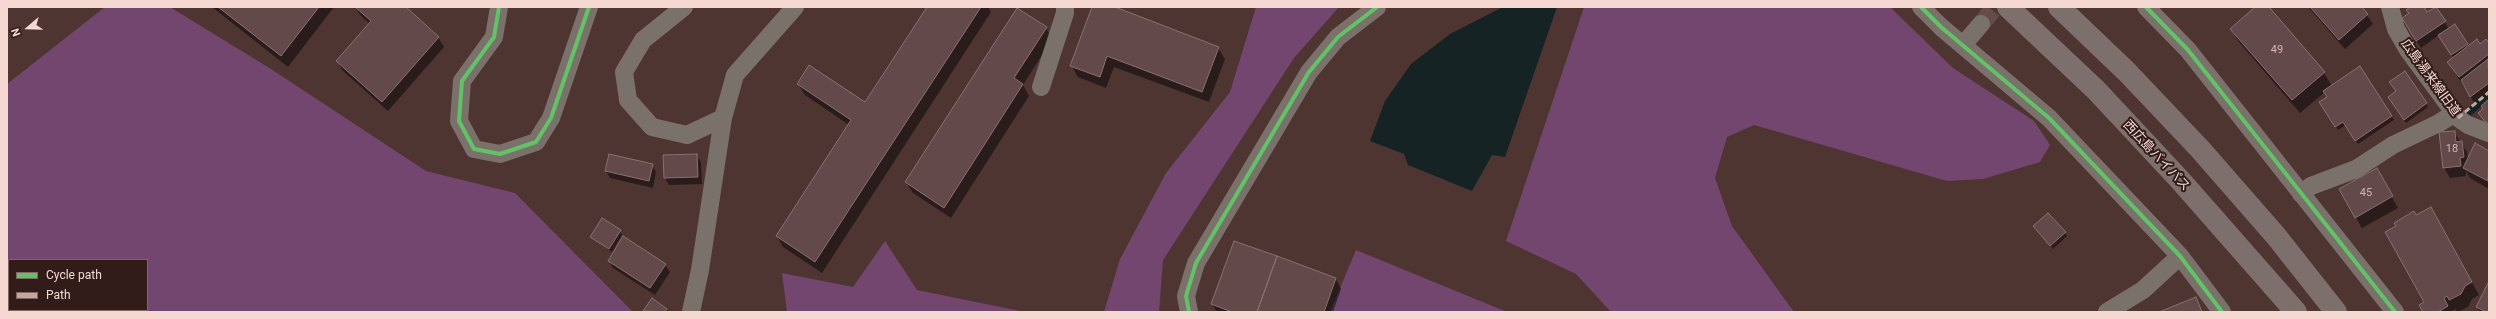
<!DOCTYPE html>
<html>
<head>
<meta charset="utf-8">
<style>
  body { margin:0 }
  #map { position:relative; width:2496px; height:319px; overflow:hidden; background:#4e3532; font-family:Roboto,sans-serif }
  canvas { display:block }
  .frame { position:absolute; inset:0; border:8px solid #f6d8d3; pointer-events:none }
  .legend { position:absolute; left:8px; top:259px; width:140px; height:52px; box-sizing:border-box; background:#311c19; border:1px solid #806763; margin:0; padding:5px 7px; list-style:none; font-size:12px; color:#f6d8d3 }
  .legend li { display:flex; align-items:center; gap:8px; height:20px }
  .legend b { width:20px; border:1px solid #806763 }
  .north { position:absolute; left:8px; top:8px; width:40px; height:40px; -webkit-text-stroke:3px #311c19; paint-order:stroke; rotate:250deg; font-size:11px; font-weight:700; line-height:16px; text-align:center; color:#f6d8d3 }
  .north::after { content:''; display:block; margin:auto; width:14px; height:18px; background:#f6d8d3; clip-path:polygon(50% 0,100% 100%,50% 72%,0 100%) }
</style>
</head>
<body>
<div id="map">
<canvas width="2496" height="319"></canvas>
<div class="frame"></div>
<ul class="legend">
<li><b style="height:5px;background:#61c268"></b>Cycle path</li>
<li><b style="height:5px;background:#c3a89e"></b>Path</li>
</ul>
<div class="north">N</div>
</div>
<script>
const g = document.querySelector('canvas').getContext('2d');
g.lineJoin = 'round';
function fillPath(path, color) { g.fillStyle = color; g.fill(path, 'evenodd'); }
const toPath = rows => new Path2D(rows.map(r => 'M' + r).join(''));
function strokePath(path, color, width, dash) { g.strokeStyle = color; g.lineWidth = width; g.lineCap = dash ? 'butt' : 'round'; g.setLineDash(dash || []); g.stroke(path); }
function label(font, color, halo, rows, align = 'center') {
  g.font = font + ' Roboto,"Noto Sans JP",sans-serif'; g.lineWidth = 4; g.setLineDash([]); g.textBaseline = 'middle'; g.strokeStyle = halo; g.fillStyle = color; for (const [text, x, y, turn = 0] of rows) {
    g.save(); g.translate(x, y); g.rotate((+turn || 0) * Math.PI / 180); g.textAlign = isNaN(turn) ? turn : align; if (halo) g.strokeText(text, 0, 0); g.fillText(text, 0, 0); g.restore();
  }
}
fillPath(toPath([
  [105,7,170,7,271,69,426,171,515,193,633,312,7,312,7,84],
  [9,260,147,260,147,310,9,310],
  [1256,7,1339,7,1294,58,1163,260,1159,312,1104,312,1120,259,1166,173,1230,92],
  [1584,7,1890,7,1953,68,2034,121,2050,145,2040,162,1983,179,1947,181,1754,125,1727,137,1715,178,1732,226,1794,312,1611,312,1576,274,1506,241],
  [885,241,917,290,1025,312,787,312,782,273,853,287],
  [1356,250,1507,312,1330,312]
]), '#72466e');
fillPath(toPath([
  [1503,7,1557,7,1505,157,1492,155,1472,191,1408,165,1404,154,1370,141,1385,101,1411,64,1450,34]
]), '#162325');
fillPath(toPath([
  [212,7,334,7,288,67],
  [355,7,404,7,438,37,444,47,388,111,343,71,337,61,370,24,360,15],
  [928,7,988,7,991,12,822,273,783,247,777,236,849,125,805,95,798,84,865,104],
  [1093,7,1112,7,1218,48,1225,59,1209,102,1114,67,1106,88,1078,77,1071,65],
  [2256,7,2267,7,2324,73,2332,86,2360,68,2394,120,2358,144,2346,125,2338,130,2323,106,2328,98,2325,92,2300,113,2239,42,2231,29],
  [2308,7,2361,7,2373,24,2345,49],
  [2412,7,2423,7,2427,13,2435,7,2449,29,2455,25,2469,46,2489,45,2489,93,2475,104,2448,62,2454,59,2439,35,2421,48,2407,26],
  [1046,28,1052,39,1023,85,1029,96,951,218,913,193,906,182],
  [2391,101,2426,103,2428,107,2406,123],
  [2454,132,2467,152,2468,160,2476,145,2489,152,2489,189,2470,178,2466,171,2466,176,2450,178,2444,168],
  [696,155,701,162,702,184,669,185,665,178],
  [652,165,656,172,653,188,610,178,606,171],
  [2376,169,2398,208,2362,228,2340,190],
  [2416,216,2438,221,2479,295,2472,299,2468,307,2458,312,2455,309,2450,312,2424,312],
  [2034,226,2065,233,2067,236,2053,249],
  [620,231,622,235,612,252,591,237],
  [609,261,665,265,670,272,655,295,613,268],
  [1336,279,1341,289,1333,312,1217,312,1212,304],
  [2489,284,2489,312,2480,312,2477,307],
  [667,309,668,312,644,311]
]), '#0007');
strokePath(toPath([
  [2467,114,2489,96]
]), '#162325', 7);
const building = toPath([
  [218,7,319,7,281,56,218,7],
  [355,7,406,7,439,37,382,102,336,61,371,21,355,7],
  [927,7,981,7,815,262,776,236,851,120,797,84,809,65,865,102,927,7],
  [1092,7,1115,7,1219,47,1202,92,1107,56,1100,77,1070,66,1092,7],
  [2255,7,2269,7,2325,72,2292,100,2230,29,2255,7],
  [2310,7,2362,7,2368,14,2339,40,2310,7],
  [2410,7,2424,7,2427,12,2436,7,2446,21,2416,41,2402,18,2409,13,2406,10,2410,7],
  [1017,8,1047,27,1014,78,1023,84,944,208,905,182,1017,8],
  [2455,24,2468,44,2451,55,2438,35,2455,24],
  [2477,39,2480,44,2486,39,2489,43,2489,54,2459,77,2447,62,2477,39],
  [2488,59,2489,83,2470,97,2461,80,2488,59],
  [2360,66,2392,116,2355,141,2343,122,2335,127,2319,102,2327,97,2323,91,2360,66],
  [2405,71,2427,103,2404,120,2388,97,2396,91,2389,82,2405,71],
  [2489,99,2489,124,2488,125,2478,113,2483,109,2481,106,2489,99],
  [2455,131,2456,142,2462,141,2464,157,2460,158,2461,166,2443,168,2439,132,2455,131],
  [2475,143,2489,151,2488,181,2463,168,2475,143],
  [609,154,653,164,649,181,605,171,609,154],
  [697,154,698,177,664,178,663,155,697,154],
  [2377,168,2393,196,2355,218,2339,189,2377,168],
  [2431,207,2472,282,2465,286,2461,294,2449,300,2447,296,2444,298,2448,306,2438,312,2423,312,2419,305,2424,302,2385,232,2396,226,2394,223,2414,211,2416,215,2431,207],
  [2048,213,2066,232,2050,246,2033,226,2048,213],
  [602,218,621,230,609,249,590,237,602,218],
  [623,236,666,264,650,288,608,261,623,236],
  [1234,241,1277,256,1257,312,1232,312,1211,304,1234,241],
  [1277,256,1336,278,1324,312,1257,312,1277,256],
  [2489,281,2489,312,2486,312,2476,307,2489,281],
  [2196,297,2202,312,2159,312,2196,297],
  [652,298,667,309,665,312,643,311,652,298]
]);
fillPath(building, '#64494b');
strokePath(building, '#877171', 1);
strokePath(toPath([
  [1981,24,1995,7]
]), '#674d4a', 18, [18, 9]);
strokePath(toPath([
  [499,7,494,37,462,81,459,121,474,149,500,154,536,142,551,118,589,7],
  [684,7,643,40,624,72,628,100,652,127,687,135,723,118,735,75,795,7],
  [1921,7,1941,27,2049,118,2180,256,2222,312],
  [2146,7,2188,50,2395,312],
  [2390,7,2396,29,2408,50,2458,118,2468,125,2489,133],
  [1963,45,1981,24],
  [1041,87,1065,13,1065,7],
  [2301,194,2311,186,2356,169,2393,145,2439,123,2455,113],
  [691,312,700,270,723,118],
  [1189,312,1186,296,1196,263,1309,72,1338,37,1377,7],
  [2107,312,2143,290,2180,256]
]), '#7b716b', 18);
strokePath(toPath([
  [2008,7,2096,90,2180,180,2296,312],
  [2059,7,2127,72,2200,149,2276,236,2336,312]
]), '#7d6f6c', 22);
strokePath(toPath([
  [2458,118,2489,92]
]), '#c3a89e', 3, [6, 3]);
strokePath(toPath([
  [499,7,494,37,462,81,459,121,474,149,500,154,536,142,551,118,589,7],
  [1921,7,1941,27,2049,118,2180,256,2222,312],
  [2146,7,2188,50,2395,312],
  [1189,312,1186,296,1196,263,1309,72,1338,37,1377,7]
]), '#61c268', 4);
label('11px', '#d2b4b1', null, [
  ["49",2277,50],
  ["18",2452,149],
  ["45",2366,193]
]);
label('13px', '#f6d8d3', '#311c19', [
  ["広島湯来線旧道",2430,78,54],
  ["西広島バイパス",2156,156,47]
]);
</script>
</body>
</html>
